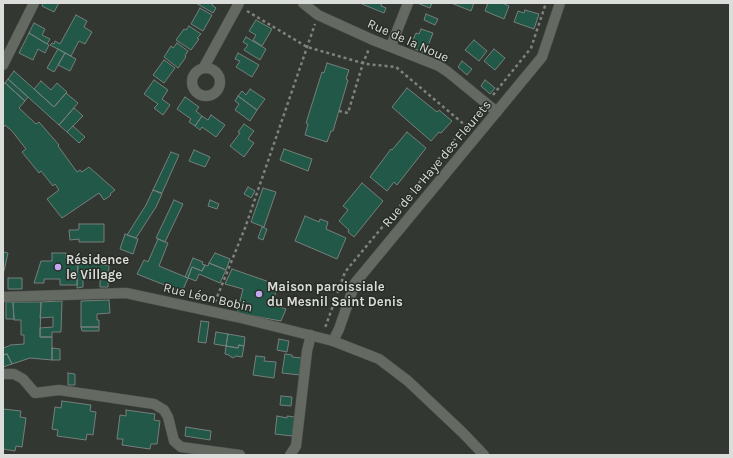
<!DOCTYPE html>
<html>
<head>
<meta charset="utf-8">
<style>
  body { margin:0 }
  #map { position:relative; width:733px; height:458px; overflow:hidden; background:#333731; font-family:Karla,sans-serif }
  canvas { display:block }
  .frame { position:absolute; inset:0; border:4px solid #dbddda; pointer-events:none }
</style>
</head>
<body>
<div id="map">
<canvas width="733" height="458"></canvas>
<div class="frame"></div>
</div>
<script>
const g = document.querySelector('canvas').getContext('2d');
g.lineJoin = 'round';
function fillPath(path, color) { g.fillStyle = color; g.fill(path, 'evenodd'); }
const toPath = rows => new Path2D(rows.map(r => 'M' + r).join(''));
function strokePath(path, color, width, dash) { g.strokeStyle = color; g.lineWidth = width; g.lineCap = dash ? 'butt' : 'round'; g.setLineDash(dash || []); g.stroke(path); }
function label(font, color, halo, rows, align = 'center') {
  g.font = font + ' Karla,sans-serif'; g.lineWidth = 3; g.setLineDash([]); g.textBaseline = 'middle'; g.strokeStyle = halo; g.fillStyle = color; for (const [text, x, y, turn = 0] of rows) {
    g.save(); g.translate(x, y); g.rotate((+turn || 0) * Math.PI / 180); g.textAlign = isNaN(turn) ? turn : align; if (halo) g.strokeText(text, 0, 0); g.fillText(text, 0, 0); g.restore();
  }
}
const building = toPath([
  [43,3,59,3,54,12,42,6,43,3],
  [196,3,213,3,212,5,216,8,213,13,196,3],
  [363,3,382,3,381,6,386,8,384,13,362,4,363,3],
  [417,3,432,3,430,8,417,3],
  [451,3,474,3,471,11,451,3],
  [488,3,502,3,509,6,504,19,485,11,488,3],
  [200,8,212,15,203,31,191,24,200,8],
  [525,10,539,14,534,29,514,22,518,11,524,13,525,10],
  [426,14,438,19,435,25,424,20,426,14],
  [76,15,87,21,84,27,92,32,85,44,79,41,71,56,50,45,52,43,54,44,55,41,60,44,76,15],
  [256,20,272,29,262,46,253,40,256,35,249,31,256,20],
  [34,23,45,29,42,35,50,39,47,44,29,33,34,23],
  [189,26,201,34,197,38,199,39,191,50,176,40,184,29,186,30,189,26],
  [421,29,433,33,425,53,410,47,416,33,419,34,421,29],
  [29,33,49,45,45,53,38,49,33,60,19,53,29,33],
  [246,37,266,49,260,60,244,50,248,45,243,42,246,37],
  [474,40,487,51,479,61,465,50,474,40],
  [177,43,188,51,185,56,186,57,178,68,164,57,171,46,173,48,177,43],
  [58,49,65,53,54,72,47,68,58,49],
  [494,49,505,58,495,70,484,61,494,49],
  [65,53,76,59,70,71,58,65,65,53],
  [238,53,259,65,252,77,236,67,240,61,235,59,238,53],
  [164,60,175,68,164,83,153,75,164,60],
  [462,61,472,69,467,75,458,67,462,61],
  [327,63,349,70,346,79,348,80,333,131,331,131,327,142,305,135,308,124,306,123,322,72,324,73,327,63],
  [14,71,54,107,66,93,78,103,59,125,8,79,14,71],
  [8,79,28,97,25,101,5,83,8,79],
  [154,80,168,90,162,99,170,105,163,115,154,108,158,104,144,94,154,80],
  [485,80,495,88,490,94,481,86,485,80],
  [41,81,51,90,57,83,67,92,54,107,34,89,41,81],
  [5,83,25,101,19,108,36,124,39,122,59,145,58,146,77,172,80,170,82,172,89,167,115,190,110,194,111,195,104,200,99,193,62,218,47,199,59,190,55,184,53,186,41,171,39,173,22,152,26,149,12,131,5,125,3,128,3,85,5,83],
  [407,88,437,112,439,110,452,121,441,133,439,132,431,141,392,107,407,88],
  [250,89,265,99,257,110,238,96,242,91,246,95,250,89],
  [238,96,257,110,250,121,235,110,239,104,235,101,238,96],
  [185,97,199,107,196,111,202,116,195,126,189,122,191,119,177,109,185,97],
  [74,108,83,116,67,132,59,125,74,108],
  [211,115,225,125,216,137,202,127,200,130,195,126,202,116,208,120,211,115],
  [244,124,254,131,248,139,254,143,244,157,230,146,240,133,238,132,244,124],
  [73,126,85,137,79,143,67,132,73,126],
  [407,132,426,148,397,185,394,182,387,191,370,177,391,149,392,150,407,132],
  [284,149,312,159,308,171,280,160,284,149],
  [194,150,210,157,205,167,189,161,194,150],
  [171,152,179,155,162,193,153,190,171,152],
  [362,183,383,201,354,237,348,232,349,230,339,221,348,210,343,206,362,183],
  [248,187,255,191,251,198,244,194,248,187],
  [263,188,276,192,264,227,251,222,263,188],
  [153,190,162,194,156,207,136,238,127,235,146,205,153,190],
  [174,200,183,204,165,242,156,238,174,200],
  [210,200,219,204,217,209,208,206,210,200],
  [305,216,319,222,320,219,328,222,326,229,346,238,337,259,295,241,305,216],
  [79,224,104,224,104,242,79,242,79,239,70,240,69,230,77,230,79,229,79,224],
  [262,227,267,229,263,240,258,238,262,227],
  [125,234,138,239,133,254,120,249,125,234],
  [158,239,168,243,159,266,188,278,182,292,137,274,144,260,148,262,158,239],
  [3,252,8,253,4,271,3,271,3,252],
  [52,253,66,253,66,258,78,258,77,285,60,285,60,279,44,279,44,283,34,283,41,261,52,261,52,253],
  [215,253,230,259,226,270,209,263,215,253],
  [193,258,203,262,202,264,205,265,202,271,192,267,188,278,185,277,193,258],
  [78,261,102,262,102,265,109,265,108,287,100,287,100,278,83,278,83,287,77,288,78,261],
  [209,263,226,270,220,283,199,274,196,281,188,278,192,267,202,271,205,265,208,266,209,263],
  [232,269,278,285,272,304,286,309,281,321,237,313,243,289,225,284,232,269],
  [8,278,22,278,22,289,8,289,8,278],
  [109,300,110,313,97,314,97,320,99,320,99,327,81,327,81,301,109,300],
  [62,301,61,332,52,332,52,337,40,337,40,328,53,327,53,317,40,318,41,302,62,301],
  [6,302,13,302,14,319,6,319,6,302],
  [13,302,41,302,40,337,52,337,52,360,30,358,12,364,7,354,3,355,3,348,9,346,10,345,24,344,24,335,21,335,21,320,14,320,13,302],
  [201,321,209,322,206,343,198,342,201,321],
  [81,327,99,327,99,331,82,331,81,327],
  [216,332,228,334,226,346,214,344,216,332],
  [228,334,245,337,244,346,239,345,238,348,226,346,228,334],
  [279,339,289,341,287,352,277,350,279,339],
  [239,345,244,346,242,357,236,356,233,358,231,357,229,355,225,354,226,346,238,348,239,345],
  [52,348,60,349,60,360,52,360,52,348],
  [7,354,12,364,3,367,3,355,7,354],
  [285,354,292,355,292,357,302,358,300,375,282,373,285,354],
  [256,356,265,357,264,361,276,362,274,378,253,375,256,356],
  [68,373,75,374,75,385,68,385,68,373],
  [281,396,292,397,291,406,280,405,281,396],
  [62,401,91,405,90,411,96,412,93,435,87,434,86,440,57,436,58,430,52,429,55,407,61,408,62,401],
  [3,409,21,411,20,417,26,418,22,447,16,446,15,451,3,449,3,409],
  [126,410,155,414,154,420,160,421,157,444,151,444,150,449,122,445,123,439,117,439,120,415,126,416,126,410],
  [277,416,287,418,287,416,295,417,292,436,275,434,277,416],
  [186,427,211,431,210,440,185,436,186,427]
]);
fillPath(building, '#215848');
strokePath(building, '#767f7c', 1);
const minor = toPath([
  [303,3,318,15,373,40,439,66,448,72,497,112],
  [391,46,408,3],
  [204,67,239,3],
  '192 82a14 14 0 1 1 28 0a14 14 0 1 1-28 0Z',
  [333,341,339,329,355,283,542,57,560,3],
  [3,374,14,374,23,379,35,393,59,390,154,404,164,410,168,417,174,441,181,447,240,455],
  [290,455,296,446,307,351,311,335]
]);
const tertiary = toPath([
  [3,65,34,3],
  [3,297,126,293,237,317,333,341,379,359,408,381,463,433,484,455]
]);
strokePath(minor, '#50534f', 11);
strokePath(tertiary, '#50534f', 11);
strokePath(toPath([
  [247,11,307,47,366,64,396,67,466,126,345,272,325,328],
  [493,95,531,48,546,3],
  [339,111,348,113,363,63,369,49],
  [466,126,479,111],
  [215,302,245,228,315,24]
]), '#7f827d', 2.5, [3, 3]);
strokePath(minor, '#646962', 10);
strokePath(tertiary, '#646962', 10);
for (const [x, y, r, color] of [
  [58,267,4,"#c4a7f1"],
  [259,294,4,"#c4a7f1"]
]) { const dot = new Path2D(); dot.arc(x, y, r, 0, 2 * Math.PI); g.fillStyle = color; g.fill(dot); strokePath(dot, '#292d27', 1.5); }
label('13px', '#dbddda', '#292d27', [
  ["Rue de la Noue",408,41,24],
  ["Rue de la Haye des Fleurets",437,164,-50],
  ["Rue Léon Bobin",208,298,13]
]);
label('bold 13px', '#dbddda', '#292d27', [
  ["Résidence",66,260],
  ["le Village",66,275],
  ["Maison paroissiale",267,287],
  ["du Mesnil Saint Denis",267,302]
], 'left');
</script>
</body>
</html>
